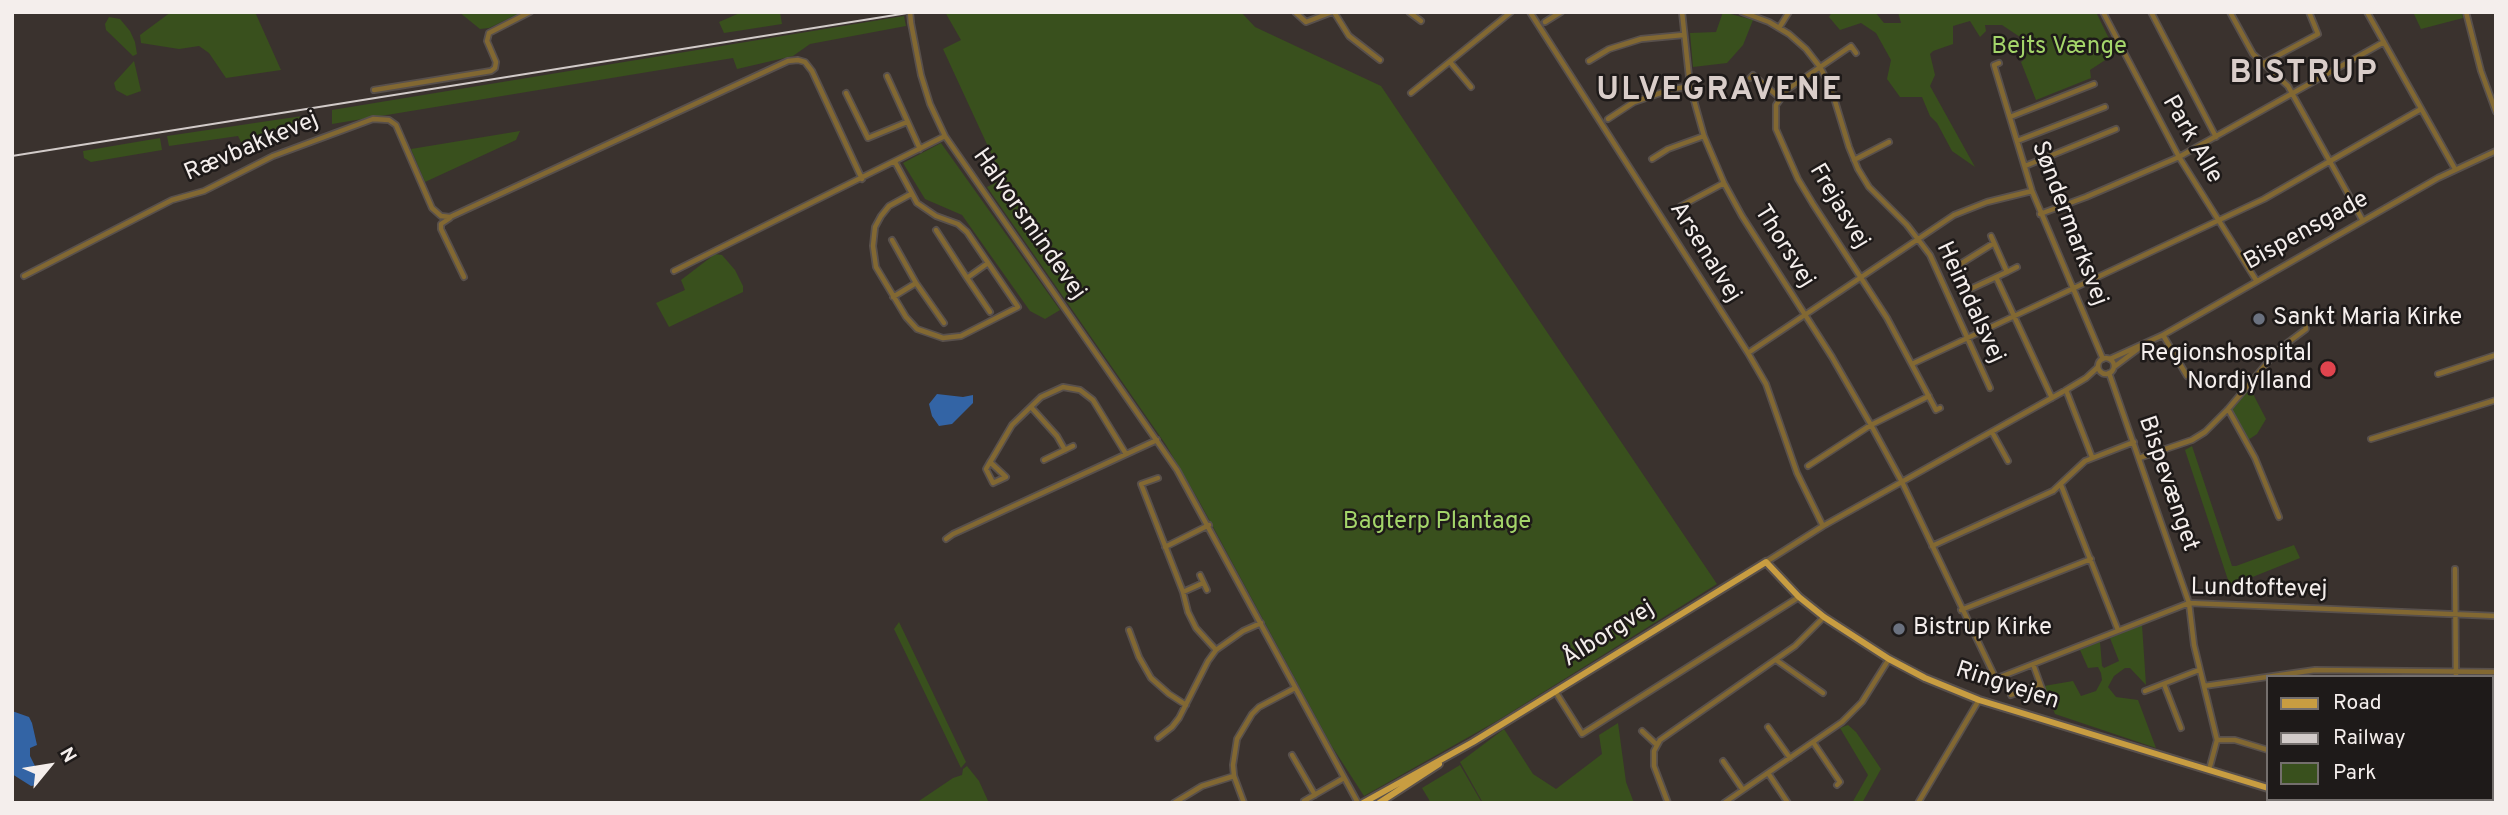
<!DOCTYPE html>
<html>
<head>
<meta charset="utf-8">
<style>
  body { margin:0 }
  #map { position:relative; width:2508px; height:815px; overflow:hidden; background:#3a322e; font-family:Overpass,sans-serif }
  canvas { display:block }
  .frame { position:absolute; inset:0; border:14px solid #f4eeec; pointer-events:none }
  .legend { position:absolute; left:2266px; top:675px; width:228px; height:126px; box-sizing:border-box; background:#1e1a19; border:2px solid #746f6d; margin:0; padding:9px 12px; list-style:none; font-size:21px; color:#f4eeec }
  .legend li { display:flex; align-items:center; gap:14px; height:35px }
  .legend b { width:35px; border:2px solid #746f6d }
  .north { position:absolute; left:14px; top:731px; width:70px; height:70px; -webkit-text-stroke:5px #1e1a19; paint-order:stroke; rotate:60deg; font-size:19px; font-weight:700; line-height:28px; text-align:center; color:#f4eeec }
  .north::after { content:''; display:block; margin:auto; width:24px; height:32px; background:#f4eeec; clip-path:polygon(50% 0,100% 100%,50% 72%,0 100%) }
</style>
</head>
<body>
<div id="map">
<canvas width="2508" height="815"></canvas>
<div class="frame"></div>
<ul class="legend">
<li><b style="height:9px;background:#c89d41"></b>Road</li>
<li><b style="height:9px;background:#d2cbc9"></b>Railway</li>
<li><b style="height:19px;background:#39501d"></b>Park</li>
</ul>
<div class="north">N</div>
</div>
<script>
const g = document.querySelector('canvas').getContext('2d');
g.lineJoin = 'round';
function fillPath(path, color) { g.fillStyle = color; g.fill(path, 'evenodd'); }
const toPath = rows => new Path2D(rows.map(r => 'M' + r).join(''));
function strokePath(path, color, width, dash) { g.strokeStyle = color; g.lineWidth = width; g.lineCap = dash ? 'butt' : 'round'; g.setLineDash(dash || []); g.stroke(path); }
function label(font, color, halo, rows, align = 'center') {
  g.font = font + ' Overpass,sans-serif'; g.lineWidth = 5; g.setLineDash([]); g.textBaseline = 'middle'; g.strokeStyle = halo; g.fillStyle = color; for (const [text, x, y, turn = 0] of rows) {
    g.save(); g.translate(x, y); g.rotate((+turn || 0) * Math.PI / 180); g.textAlign = isNaN(turn) ? turn : align; if (halo) g.strokeText(text, 0, 0); g.fillText(text, 0, 0); g.restore();
  }
}
fillPath(toPath([
  [171,12,255,12,281,70,226,78,209,53,199,46,179,49,141,43,140,35],
  [459,12,522,12,489,28,480,29],
  [742,12,780,12,782,24,724,33,719,22],
  [945,12,1241,12,1255,27,1381,86,1717,584,1497,721,1364,796,1331,745,1199,501,1166,445,987,187,1003,179,943,49,961,40],
  [1723,12,1753,20,1743,45,1727,63,1693,67,1690,33,1716,32],
  [1832,12,1875,12,1884,23,1901,23,1898,12,2096,12,2116,53,2090,70,2091,78,2036,100,2021,62,2026,58,2020,37,2002,25,1985,25,1986,31,1980,37,1970,21,1953,26,1953,44,1933,51,1930,54,1935,75,1930,86,1975,167,1952,151,1937,123,1930,116,1922,97,1900,97,1887,79,1891,60,1876,33,1861,23,1840,30,1829,17],
  [2413,12,2462,12,2463,18,2421,29],
  [904,16,906,26,810,44,793,56,737,69,733,58,332,124,332,110],
  [109,17,120,19,130,31,135,42,137,54,133,56,106,30,105,24],
  [134,61,141,91,127,96,116,90,114,83],
  [302,116,305,125,271,132,243,146,238,136,169,146,167,136],
  [520,131,516,140,425,182,411,149],
  [160,138,162,150,91,162,84,158,83,151],
  [941,143,1060,310,1045,319,1030,311,962,215,925,199,903,163],
  [715,254,722,255,735,270,743,286,743,292,669,327,656,303,685,290,681,280],
  [2247,392,2252,392,2266,419,2257,434,2248,440,2232,410],
  [2192,446,2232,566,2236,566,2294,545,2300,558,2230,586,2185,450],
  [899,622,966,762,961,768,894,629],
  [2142,625,2146,685,2130,668,2125,668,2114,676,2108,687,2116,697,2138,700,2156,748,2055,714,2044,686,2073,681,2081,696,2096,691,2102,680,2101,673,2098,667,2088,668,2080,650,2100,642,2102,666,2104,668,2119,661,2110,638],
  [1618,723,1626,782,1634,803,1483,803,1460,762,1504,729,1533,774,1556,789,1602,754,1599,735],
  [1848,725,1856,732,1881,769,1862,803,1852,803,1868,775,1840,728],
  [1460,765,1482,803,1431,803,1422,788],
  [967,766,979,781,989,803,916,803,953,778,962,775,963,769]
]), '#39501d');
fillPath(toPath([
  [937,394,963,397,973,395,973,403,952,424,939,426,932,416,929,404],
  [12,711,29,717,32,723,37,745,30,748,30,756,40,776,37,785,31,786,12,774]
]), '#3364a5');
strokePath(toPath([
  [12,802,14,803]
]), '#3364a5', 2);
const minor = toPath([
  [1295,12,1306,22,1332,12],
  [1334,12,1349,36,1380,60],
  [1409,12,1421,21],
  [1530,12,1748,353,1766,384,1797,473,1823,526],
  [1682,12,1690,86,1704,136,1724,183,1742,216,1832,357,1871,425,1902,482,1995,677,2000,677,2189,603,2496,616],
  [1742,12,1769,22,1789,34,1806,49,1820,67,1831,88,1849,147,1858,169,1869,187,1907,225,1930,255,1990,388],
  [2103,12,2179,157,2256,280],
  [2151,12,2216,137],
  [2230,12,2253,54,2288,86,2363,221],
  [2367,12,2455,169],
  [2466,12,2481,71,2496,112],
  [1545,22,1561,12],
  [911,23,921,75,930,104,945,136,1177,470,1358,803],
  [1779,28,1789,12],
  [1856,53,1851,46,1788,89,1776,105,1776,129,1798,179,1813,204,1887,318,1936,410,1940,408],
  [1589,61,1609,49,1641,39,1683,35],
  [1450,62,1471,87],
  [1999,63,1994,65,2032,191,2103,359],
  [2262,64,2318,34,2309,12],
  [887,76,920,149],
  [1750,78,1753,75,1780,98],
  [374,90,491,71,495,68,496,62,487,41,489,33,530,12],
  [846,93,868,138,907,122],
  [1411,93,1511,12],
  [2010,117,2094,84],
  [1608,119,1634,102,1669,90,1690,86],
  [2017,141,2105,107],
  [1652,159,1668,149,1704,136],
  [1854,160,1889,142],
  [895,162,917,203,936,216,958,224,967,232,1018,307,961,336,943,338,917,329,906,317,876,267,873,246,875,227,881,216,889,206,911,194],
  [2025,166,2116,129],
  [1681,206,1724,183],
  [2040,214,2086,197,2179,157,2384,42],
  [450,218,441,224,441,229,464,277],
  [936,230,967,278,988,263],
  [892,240,916,283,944,323],
  [1955,270,1954,268,1994,243],
  [674,271,945,136],
  [2007,272,2017,267],
  [24,276,172,200,204,191,273,156,373,119,389,120,396,125,432,208,441,216,450,217,788,61,798,60,805,62,812,71,862,179],
  [1996,277,2052,398],
  [967,278,990,312],
  [1963,289,1964,292,2007,272,1991,236],
  [893,297,916,283],
  [2163,335,2187,376],
  [1748,353,1954,215,1987,202,2032,191],
  '2098 366a8 8 0 1 1 16 0a8 8 0 1 1-16 0Z',
  [2110,359,2163,335,2438,178,2496,151],
  [1912,364,2264,199,2421,109],
  [2114,367,2138,349],
  [2109,373,2189,603,2194,645,2217,740,2209,770],
  [2438,374,2496,355],
  [2066,390,2092,457],
  [1031,407,1057,436,1065,450],
  [2228,409,2255,458,2279,517],
  [1992,432,2008,461],
  [2371,439,2496,400],
  [2139,458,2192,440,2205,432,2228,409,2278,350,2306,329,2305,323],
  [1044,460,1073,446],
  [990,462,1006,477,993,483,986,469,990,462,992,459,1012,425,1041,397,1063,387,1080,390,1093,400,1126,454],
  [1808,466,1871,425,1929,396],
  [1158,478,1141,484,1183,592,1188,612,1196,628,1216,650],
  [2061,485,2118,630],
  [946,539,953,534,1157,440],
  [1932,546,2053,491,2085,461,2134,442],
  [1165,547,1209,525],
  [1766,562,1823,526,2066,390,2086,378,2098,367],
  [2455,569,2456,677],
  [1200,575,1207,590],
  [1183,592,1203,583],
  [1961,610,2091,559],
  [1129,630,1139,657,1151,678,1169,694,1186,705],
  [1776,660,1823,693],
  [2033,664,2046,700],
  [2164,684,2181,728],
  [2204,686,2315,670,2496,672],
  [1555,691,1582,734,1799,597],
  [2145,691,2199,670],
  [2011,695,2040,684],
  [1768,727,1790,758],
  [1642,731,1657,745],
  [1158,738,1172,727,1179,718,1208,661,1216,650,1243,631,1261,623],
  [2217,740,2235,740,2268,750],
  [1813,742,1840,782,1837,785],
  [1292,755,1315,795],
  [1723,761,1743,790],
  [1768,773,1788,803],
  [2492,784,2496,773],
  [1304,801,1344,778],
  [1174,803,1202,786,1234,776],
  [1244,803,1234,776,1233,765,1237,739,1252,714,1259,707,1295,688],
  [1668,803,1654,766,1654,751,1660,740,1795,646,1824,617],
  [1724,803,1842,722,1862,702,1889,659],
  [1918,803,1979,700],
  [2486,803,2487,799]
]);
const major = toPath([
  [2304,799,2316,803],
  [1363,803,1473,742,1766,562,1799,597,1824,617,1889,659,1925,678,1979,700,2268,788],
  [1379,803,1439,764]
]);
strokePath(minor, '#58504c', 8);
strokePath(major, '#58504c', 10);
strokePath(minor, '#826832', 4.5);
strokePath(major, '#c89d41', 6);
strokePath(toPath([
  [12,156,914,12]
]), '#d2cbc9', 2);
const minorBridge = toPath([
  [910,12,911,23]
]);
strokePath(minorBridge, '#58504c', 8, []);
strokePath(minorBridge, '#826832', 4.5);
for (const [x, y, r, color] of [
  [2259,319,7,"#6b7280"],
  [2328,369,9,"#e0444e"],
  [1899,629,7,"#6b7280"]
]) { const dot = new Path2D(); dot.arc(x, y, r, 0, 2 * Math.PI); g.fillStyle = color; g.fill(dot); strokePath(dot, '#1e1a19', 2.5); }
label('24px', '#a4d56a', '#1e1a19', [
  ["Bejts Vænge",2059,48],
  ["Bagterp Plantage",1437,523]
]);
label('24px', '#f4eeec', '#1e1a19', [
  ["Park Alle",2191,140,60],
  ["Rævbakkevej",252,148,-23],
  ["Frejasvej",1838,207,59],
  ["Søndermarksvej",2068,224,69],
  ["Halvorsmindevej",1028,225,55],
  ["Bispensgade",2307,232,-29],
  ["Thorsvej",1783,247,58],
  ["Arsenalvej",1704,253,58],
  ["Heimdalsvej",1969,303,65],
  ["Bispevænget",2167,484,71],
  ["Lundtoftevej",2259,590,1],
  ["Ålborgvej",1609,635,-32],
  ["Ringvejen",2007,687,18]
]);
label('24px', '#f4eeec', '#1e1a19', [
  ["Sankt Maria Kirke",2273,319],
  ["Regionshospital",2312,355,"right"],
  ["Nordjylland",2312,383,"right"],
  ["Bistrup Kirke",1913,629]
], 'left');
g.letterSpacing = '2px';
label('bold 32px', '#d9cdc9', '#1e1a19', [
  ["BISTRUP",2304,76],
  ["ULVEGRAVENE",1720,93]
]);
g.letterSpacing = '0px';
</script>
</body>
</html>
